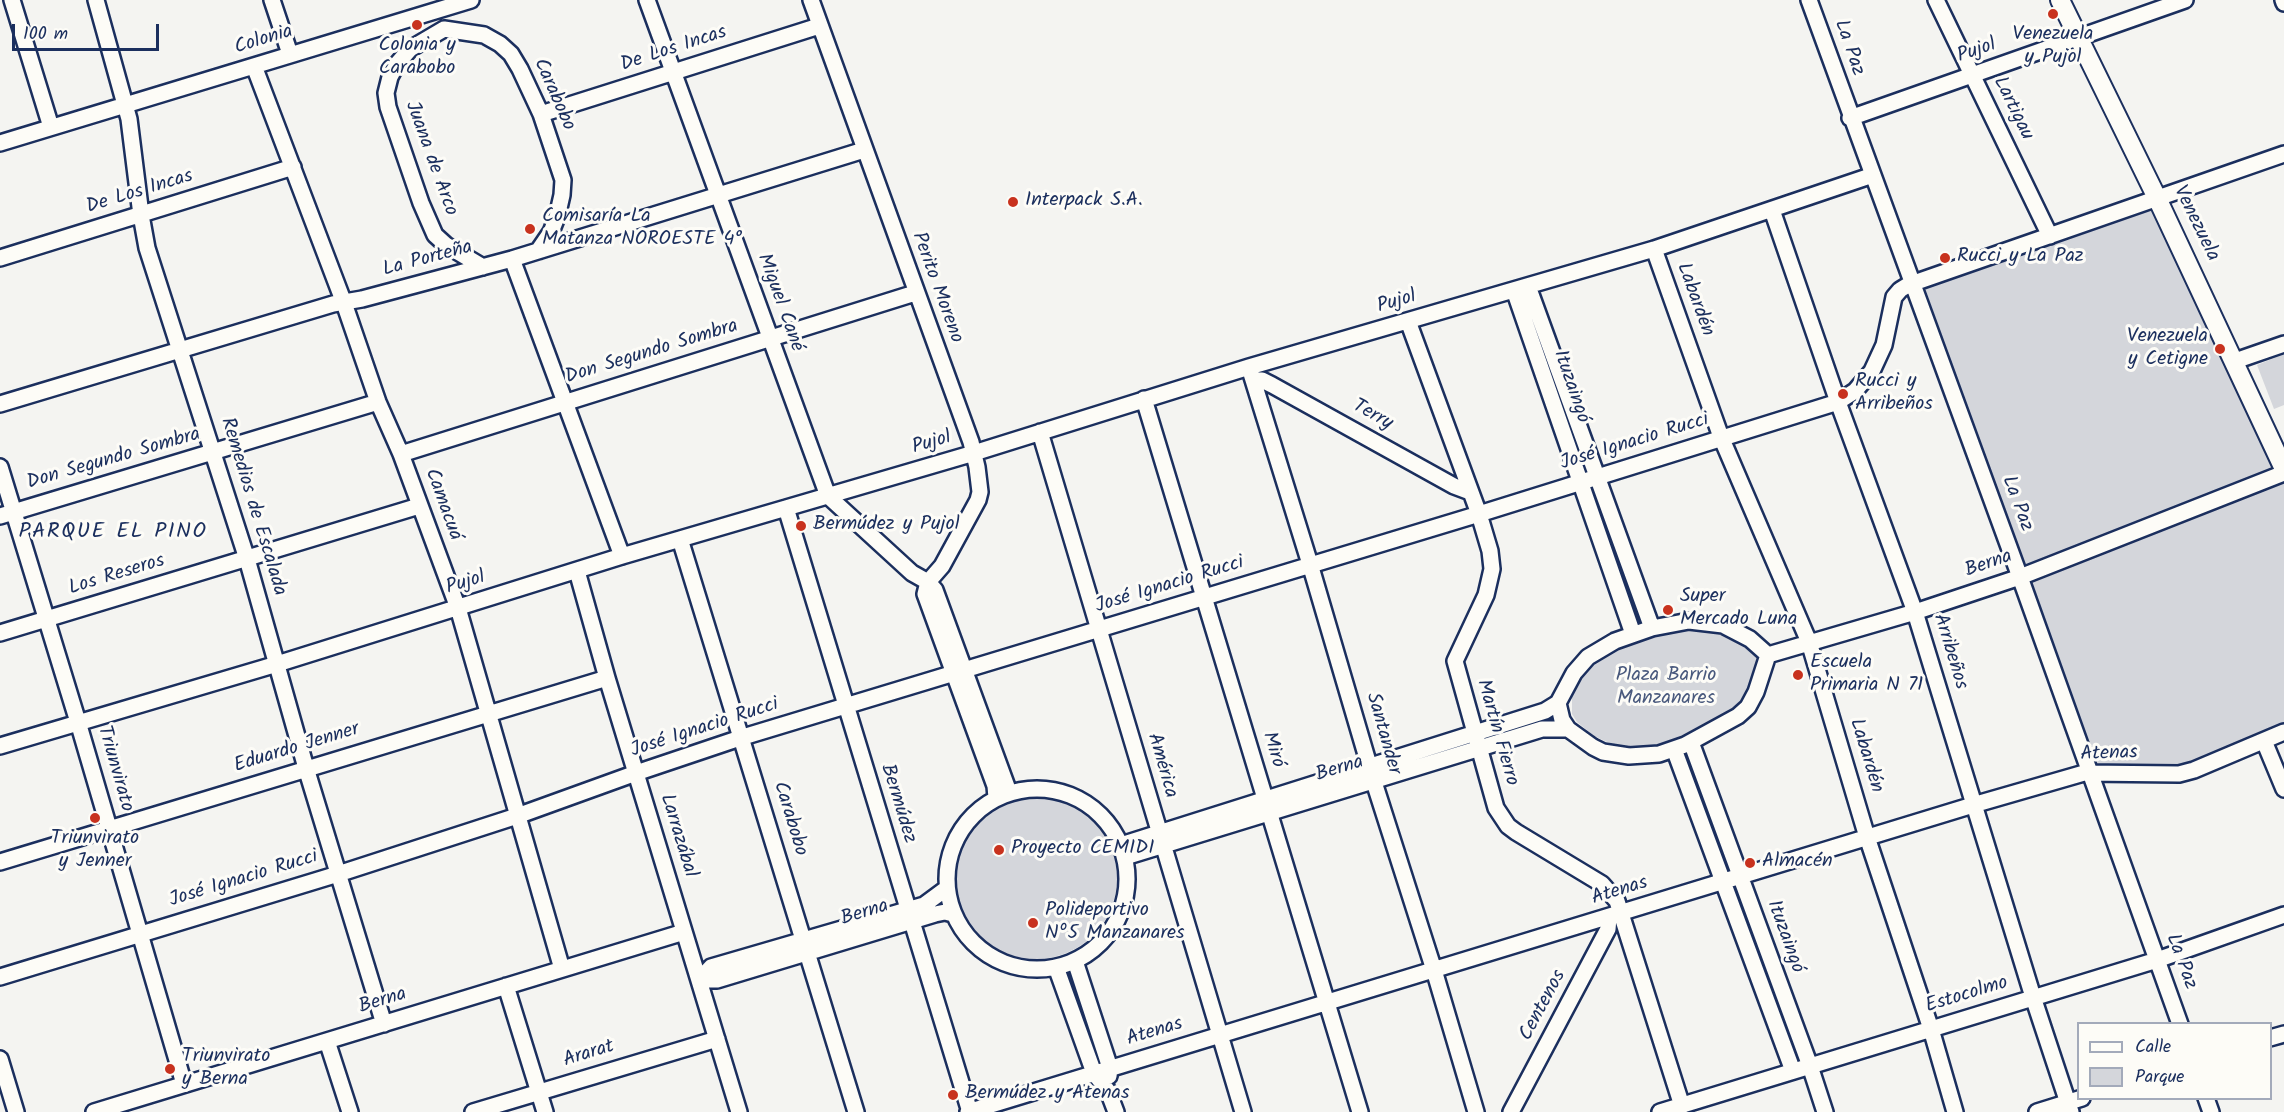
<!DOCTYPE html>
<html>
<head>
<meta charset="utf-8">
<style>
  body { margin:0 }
  #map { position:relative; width:2284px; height:1112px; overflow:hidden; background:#f4f4f1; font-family:Kalam,sans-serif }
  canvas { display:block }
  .legend { position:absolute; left:2077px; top:1022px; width:195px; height:78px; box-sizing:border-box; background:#fdfcf7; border:2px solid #a3aaba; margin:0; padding:8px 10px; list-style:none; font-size:18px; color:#1b2f5e }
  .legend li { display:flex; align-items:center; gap:12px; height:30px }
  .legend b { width:30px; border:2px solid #a3aaba }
  .scale { position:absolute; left:12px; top:24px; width:147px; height:27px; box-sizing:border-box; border:3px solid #1b2f5e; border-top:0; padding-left:8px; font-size:18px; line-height:21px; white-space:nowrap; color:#1b2f5e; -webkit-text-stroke:4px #fdfcf7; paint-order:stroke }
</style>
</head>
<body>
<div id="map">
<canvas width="2284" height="1112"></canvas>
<ul class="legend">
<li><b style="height:8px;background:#fdfcf7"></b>Calle</li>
<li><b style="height:16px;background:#d4d6db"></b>Parque</li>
</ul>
<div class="scale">100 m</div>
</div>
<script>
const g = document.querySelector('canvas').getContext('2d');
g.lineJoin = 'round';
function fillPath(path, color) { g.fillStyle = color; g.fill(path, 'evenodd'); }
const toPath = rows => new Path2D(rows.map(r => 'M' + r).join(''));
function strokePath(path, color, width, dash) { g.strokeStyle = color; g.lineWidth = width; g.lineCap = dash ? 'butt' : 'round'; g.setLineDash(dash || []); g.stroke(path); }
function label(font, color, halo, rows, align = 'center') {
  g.font = font + ' Kalam,sans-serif'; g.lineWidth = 6; g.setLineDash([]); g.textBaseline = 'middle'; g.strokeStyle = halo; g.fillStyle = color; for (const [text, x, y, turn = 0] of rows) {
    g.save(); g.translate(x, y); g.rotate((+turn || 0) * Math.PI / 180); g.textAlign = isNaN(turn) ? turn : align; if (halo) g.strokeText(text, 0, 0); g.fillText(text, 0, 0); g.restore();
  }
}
fillPath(toPath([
  [2156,207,2278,468,2029,568,2021,564,1924,285],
  [2284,354,2284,405,2274,409,2257,365],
  [2284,480,2284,725,2189,766,2098,767,2026,582],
  [1597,485,1646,626,1635,630,1586,489],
  [1687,627,1724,631,1760,654,1762,662,1747,700,1718,722,1671,744,1655,747,1618,747,1594,736,1577,722,1572,714,1572,696,1580,678,1586,670,1603,657,1620,648,1655,634],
  [1686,750,1734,876,1727,879,1680,752],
  '955 878a81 81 0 1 1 162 0a81 81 0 1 1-162 0Z',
  [1738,886,1800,1055,1794,1054,1731,888]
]), '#d4d6db');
const minor = toPath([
  [12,0,51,127],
  [96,0,129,119,141,215,147,248,247,559,306,768,384,1024],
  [272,0,290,54],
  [647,0,828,496,912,573,928,582,935,590,1009,792],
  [811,0,971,442,977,467,980,492,978,500,942,566,928,582,925,594,995,786,996,798],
  [1809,0,2020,577,2180,1024],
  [1936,0,2050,236],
  [2283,0,2284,3],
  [444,29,410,49,397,64,390,77,386,93,388,107,421,203,435,235,446,245,483,267],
  [444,29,484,35,500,44,511,54,520,69,541,114,563,180,562,195,557,217,551,232,538,251],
  [254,66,344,303,378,402,401,454,458,608,562,969],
  [541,114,819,26],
  [1850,118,2185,0],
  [0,143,471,0],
  [1772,210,1838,402,1915,612,2033,997,2071,1112],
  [1654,249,1721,437,1809,642,1867,837,1931,1029,1955,1112],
  [0,258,293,167],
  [512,259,622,556],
  [1528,286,1652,628],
  [1514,290,1633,634],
  [1408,321,1479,514,1490,551,1492,569,1486,595,1455,661,1496,808,1508,826,1516,832,1602,884,1617,901,1682,1106],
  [2235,361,2284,344],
  [1249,367,1310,564,1374,782,1434,970,1476,1112],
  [1253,380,1262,380,1272,385,1454,486,1470,492],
  [1144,399,1360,1112],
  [0,404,333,304,362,299,512,259,864,150],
  [1040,432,1243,1112],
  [401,454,915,293],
  [0,467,78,722,184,1084],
  [786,508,970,1112],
  [0,516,378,402],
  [680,539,856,1112],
  [577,571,607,678,739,1112],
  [0,633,419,506],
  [1768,655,1915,612,2020,577,2284,473],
  [1558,703,1562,720,1568,729,1593,747,1603,752,1629,756,1659,754,1685,745,1738,716,1748,707,1756,692,1768,655],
  [2264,741,2284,789],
  [1691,742,1810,1066,1825,1112],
  [0,746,277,664,622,556,974,453,1249,367,1654,249,1873,175],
  [1674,749,1793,1071],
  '947 879a90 90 0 1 1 180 0a90 90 0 1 1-180 0Z',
  [1121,845,1545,711,1558,703,1574,673,1588,657,1615,641,1652,628,1689,621,1723,625,1750,639,1768,655],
  [1125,857,1542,729,1568,729],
  [0,862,607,678],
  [1075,961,1110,1068,1109,1076],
  [1056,967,1094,1073,1108,1091,1116,1112],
  [0,977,338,874,517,816,636,773,743,737,1479,514,1838,402,1855,391,1872,371,1884,345,1894,297,1900,290,1908,285,2284,154],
  [699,980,711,967,924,905,947,888],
  [699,980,717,980,935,914,945,912,953,914],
  [506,986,545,1112],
  [2270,1038,2284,1034],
  [327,1041,350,1112],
  [0,1059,16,1112],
  [2206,1098,2211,1112],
  [94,1112,684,932],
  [473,1112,717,1039],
  [968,1112,1973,805,2084,773,2179,774,2194,770,2284,732],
  [1511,1112,1608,929,1609,918],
  [1660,1112,2157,960,2284,915],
  [2037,1112,2082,1098]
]);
const major = toPath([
  [2060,0,2157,198,2284,469]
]);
strokePath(minor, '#1b2f5e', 20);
strokePath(major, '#1b2f5e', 22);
strokePath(minor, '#fdfcf7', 15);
strokePath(major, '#fdfcf7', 18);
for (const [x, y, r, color] of [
  [2053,14,6,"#c8321e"],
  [417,25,6,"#c8321e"],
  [1013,202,6,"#c8321e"],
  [530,229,6,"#c8321e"],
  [1945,258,6,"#c8321e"],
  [2220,349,6,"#c8321e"],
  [1843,394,6,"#c8321e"],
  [801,526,6,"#c8321e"],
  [1668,610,6,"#c8321e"],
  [1798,675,6,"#c8321e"],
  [95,818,6,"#c8321e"],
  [999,850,6,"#c8321e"],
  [1750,863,6,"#c8321e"],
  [1033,923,6,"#c8321e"],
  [170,1069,6,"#c8321e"],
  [953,1095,6,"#c8321e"]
]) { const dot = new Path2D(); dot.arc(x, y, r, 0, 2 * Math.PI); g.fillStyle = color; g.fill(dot); strokePath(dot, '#fdfcf7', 2); }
label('20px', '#1b2f5e', '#fdfcf7', [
  ["Venezuela",2053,36,"center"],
  ["y Pujol",2053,59,"center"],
  ["Colonia y",417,47,"center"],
  ["Carabobo",417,70,"center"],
  ["Interpack S.A.",1025,202],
  ["Comisaría La",542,218],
  ["Matanza NOROESTE 4°",542,241],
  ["Rucci y La Paz",1957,258],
  ["Venezuela",2208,338,"right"],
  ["y Cetigne",2208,361,"right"],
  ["Rucci y",1855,383],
  ["Arribeños",1855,406],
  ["Bermúdez y Pujol",813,526],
  ["Super",1680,598],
  ["Mercado Luna",1680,621],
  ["Escuela",1810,664],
  ["Primaria N 71",1810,687],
  ["Triunvirato",95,840,"center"],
  ["y Jenner",95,863,"center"],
  ["Proyecto CEMIDI",1011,850],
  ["Almacén",1762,863],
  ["Polideportivo",1045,912],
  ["Nº5 Manzanares",1045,935],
  ["Triunvirato",182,1058],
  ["y Berna",182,1081],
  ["Bermúdez y Atenas",965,1095]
], 'left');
label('20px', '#1b2f5e', '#fdfcf7', [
  ["Colonia",264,41,-17],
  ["La Paz",1848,48,71],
  ["De Los Incas",674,50,-18],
  ["Pujol",1977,52,-19],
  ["Carabobo",553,95,66],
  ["Lartigau",2012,109,64],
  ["Juana de Arco",430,159,70],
  ["De Los Incas",140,193,-17],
  ["Venezuela",2195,224,64],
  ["La Porteña",428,260,-15],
  ["Perito Moreno",936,288,70],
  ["Labardén",1694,300,70],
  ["Miguel Cané",779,303,70],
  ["Pujol",1397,303,-16],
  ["Don Segundo Sombra",652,353,-17],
  ["Ituzaingó",1570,387,71],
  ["Terry",1372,416,29],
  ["José Ignacio Rucci",1635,443,-17],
  ["Pujol",932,444,-16],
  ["Don Segundo Sombra",114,460,-16],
  ["La Paz",2016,504,70],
  ["Camacuá",442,505,70],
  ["Remedios de Escalada",252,507,73],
  ["Berna",1989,565,-19],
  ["Los Reseros",117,576,-17],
  ["Pujol",466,584,-17],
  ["José Ignacio Rucci",1170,586,-17],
  ["Arribeños",1949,652,73],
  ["José Ignacio Rucci",705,729,-18],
  ["Martín Fierro",1496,733,74],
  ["Santander",1382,734,74],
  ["Eduardo Jenner",297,749,-17],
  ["Miró",1272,750,73],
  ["Atenas",2109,755,-2],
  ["Labardén",1865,756,73],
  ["América",1161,766,74],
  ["Triunvirato",114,769,74],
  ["Berna",1340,770,-17],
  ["Bermúdez",897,804,73],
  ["Carabobo",789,819,73],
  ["Larrazábal",677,836,73],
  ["José Ignacio Rucci",244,880,-17],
  ["Atenas",1620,892,-17],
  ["Berna",865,914,-17],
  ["Ituzaingó",1784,937,70],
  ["La Paz",2180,962,70],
  ["Estocolmo",1967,996,-17],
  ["Berna",383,1002,-17],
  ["Centenos",1544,1006,-62],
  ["Atenas",1155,1033,-17],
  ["Ararat",589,1055,-17]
]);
label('20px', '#49597d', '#fdfcf7', [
  ["Plaza Barrio",1666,677],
  ["Manzanares",1666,700]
]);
g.letterSpacing = '1.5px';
label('22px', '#1b2f5e', '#fdfcf7', [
  ["PARQUE EL PINO",113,533]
]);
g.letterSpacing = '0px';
</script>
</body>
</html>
